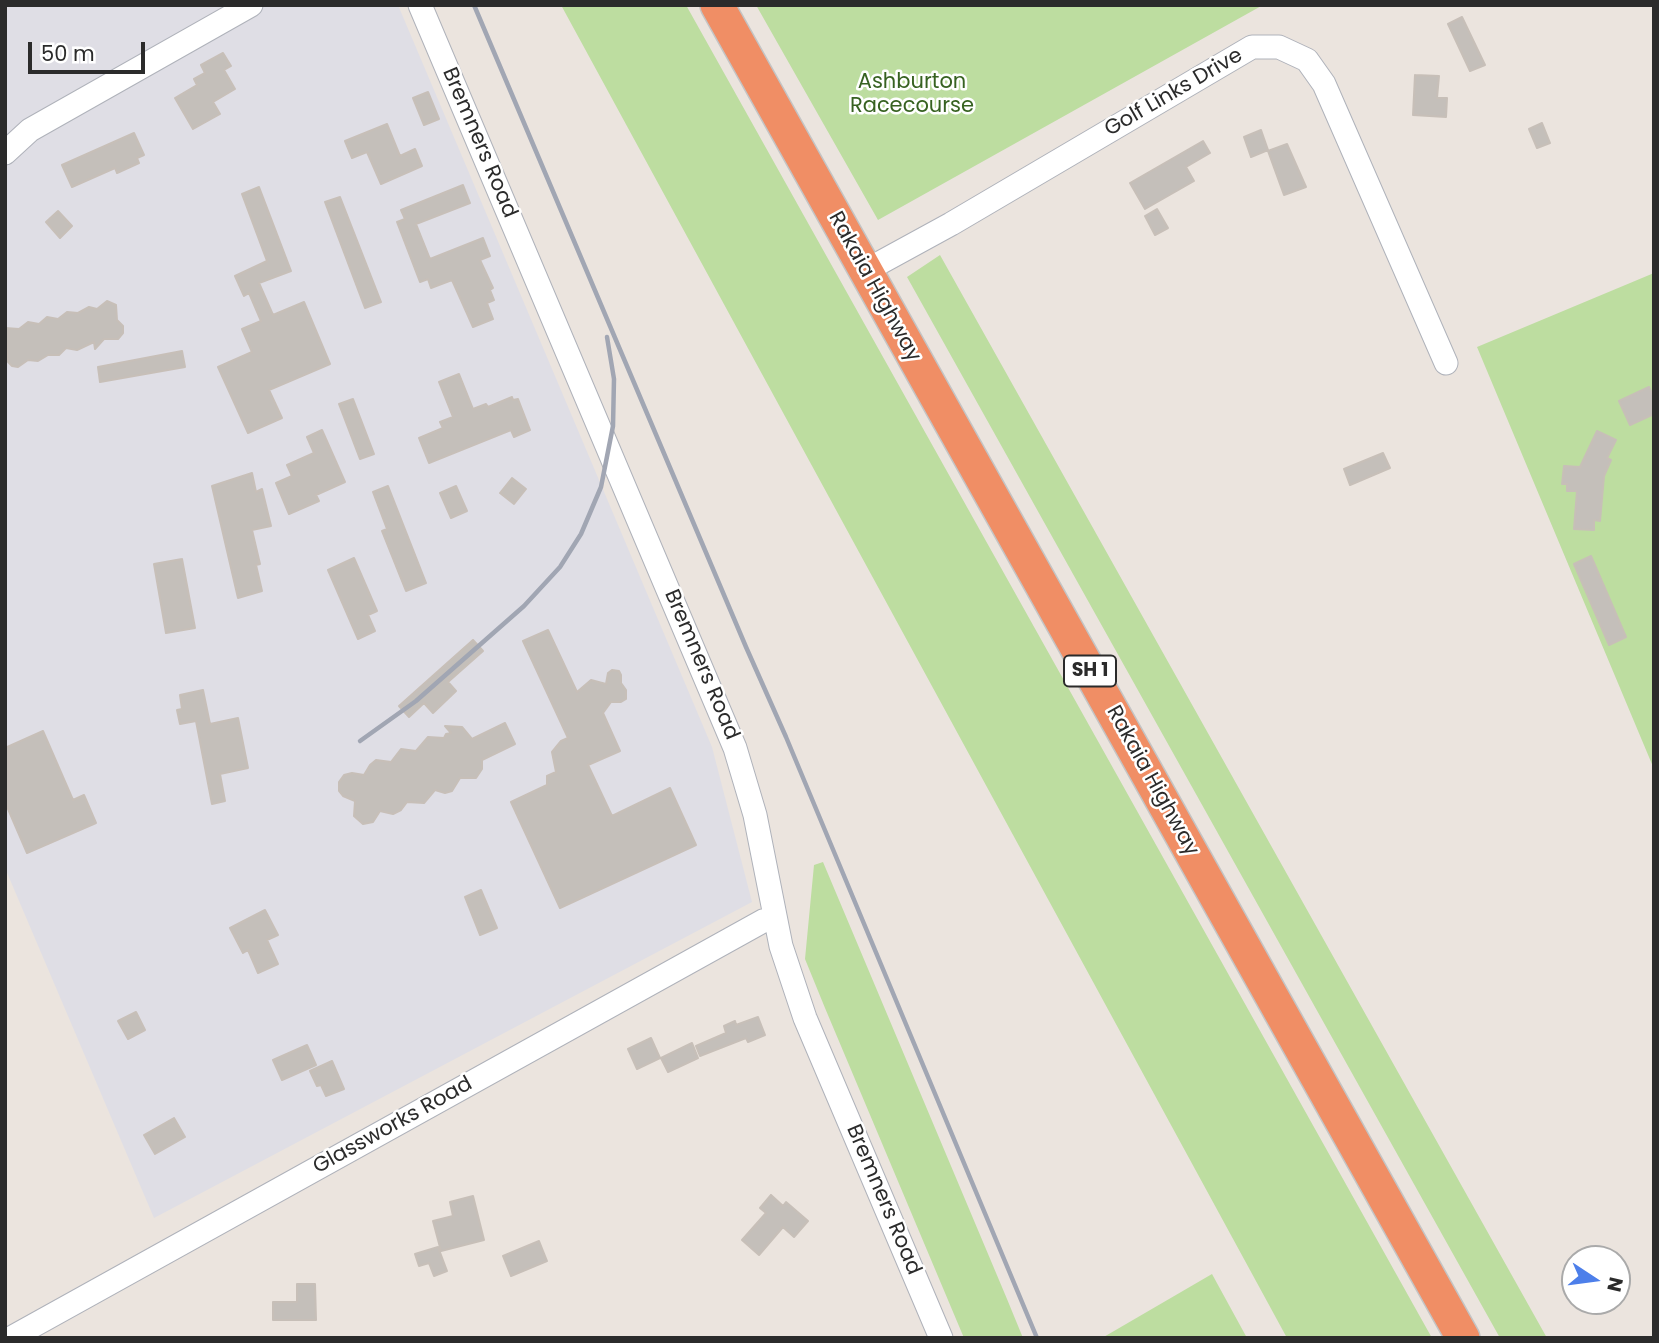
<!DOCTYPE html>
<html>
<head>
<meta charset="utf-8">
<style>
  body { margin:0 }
  #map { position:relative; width:1659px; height:1343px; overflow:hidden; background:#ebe4de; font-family:Poppins,sans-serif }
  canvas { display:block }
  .frame { position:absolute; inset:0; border:7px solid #2b2b2b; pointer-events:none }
  .north { position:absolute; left:1561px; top:1245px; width:70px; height:70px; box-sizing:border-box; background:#fff; border:2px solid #aaa; border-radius:50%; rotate:103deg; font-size:19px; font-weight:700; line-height:28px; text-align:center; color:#2b2b2b }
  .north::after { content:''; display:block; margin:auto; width:24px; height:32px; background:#4d7fea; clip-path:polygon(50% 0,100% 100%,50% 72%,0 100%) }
  .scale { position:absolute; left:28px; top:42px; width:117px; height:32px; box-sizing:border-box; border:4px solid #2b2b2b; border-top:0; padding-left:9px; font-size:21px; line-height:24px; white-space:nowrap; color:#2b2b2b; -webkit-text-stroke:5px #fff; paint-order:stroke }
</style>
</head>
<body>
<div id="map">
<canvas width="1659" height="1343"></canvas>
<div class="frame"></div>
<div class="north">N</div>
<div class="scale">50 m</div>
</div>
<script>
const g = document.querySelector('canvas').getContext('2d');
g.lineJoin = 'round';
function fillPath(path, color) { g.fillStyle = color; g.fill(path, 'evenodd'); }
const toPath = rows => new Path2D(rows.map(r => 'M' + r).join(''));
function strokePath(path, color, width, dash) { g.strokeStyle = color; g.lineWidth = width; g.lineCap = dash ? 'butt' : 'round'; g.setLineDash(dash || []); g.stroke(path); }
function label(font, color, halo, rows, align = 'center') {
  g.font = font + ' Poppins,sans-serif'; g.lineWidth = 5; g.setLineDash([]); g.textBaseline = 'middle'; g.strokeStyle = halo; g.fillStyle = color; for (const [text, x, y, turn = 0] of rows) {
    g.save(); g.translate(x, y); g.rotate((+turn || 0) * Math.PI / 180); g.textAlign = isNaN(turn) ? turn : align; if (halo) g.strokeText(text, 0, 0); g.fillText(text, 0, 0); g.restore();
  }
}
fillPath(toPath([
  [5,5,398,5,712,747,752,902,154,1218,5,868]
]), '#dfdee5');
fillPath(toPath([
  [561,5,686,5,1432,1338,1287,1338],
  [756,5,1263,5,878,220],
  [940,255,1547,1338,1500,1338,907,277],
  [1654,273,1654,769,1477,347],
  [823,862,1007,1299,1023,1338,964,1338,825,1008,805,959,814,865],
  [1212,1274,1247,1338,1102,1338]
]), '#bddda0');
const building = toPath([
  [1462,17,1485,65,1470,71,1448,24,1462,17],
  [223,53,231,66,224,70,235,89,213,102,220,114,193,129,175,98,197,85,194,79,205,73,201,65,223,53],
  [1415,75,1439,76,1437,98,1447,98,1446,117,1413,115,1415,75],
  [428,92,439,119,424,125,413,98,428,92],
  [1542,123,1550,143,1537,148,1529,129,1542,123],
  [387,124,400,156,415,149,422,166,381,184,367,152,352,158,345,141,387,124],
  [1261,130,1268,150,1251,157,1244,137,1261,130],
  [134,133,144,155,137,158,139,163,117,173,115,168,72,187,62,165,134,133],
  [1203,141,1210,153,1186,167,1194,181,1145,209,1130,183,1203,141],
  [1287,144,1306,187,1284,195,1268,151,1287,144],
  [463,185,470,203,416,224,430,259,483,238,490,256,480,260,493,288,490,290,494,300,487,303,493,319,473,327,452,280,431,288,428,279,420,282,397,222,405,219,401,210,463,185],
  [259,187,291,271,259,283,273,315,304,302,330,364,269,390,282,418,248,433,218,367,252,352,242,329,261,321,249,293,244,296,235,276,267,261,242,194,259,187],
  [340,197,381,302,365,308,325,202,340,197],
  [1157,209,1168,228,1155,235,1145,216,1157,209],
  [58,211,72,226,60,238,46,222,58,211],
  [107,301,116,305,117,320,123,326,123,333,118,339,104,339,95,349,94,342,77,350,66,348,59,355,48,355,38,361,28,360,18,367,12,366,8,362,5,328,19,329,28,322,39,324,47,317,58,319,67,312,78,313,89,307,97,309,107,301],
  [182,351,185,367,100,382,98,367,182,351],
  [459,374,473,409,486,404,488,407,512,397,513,400,518,399,530,430,514,437,511,430,429,463,419,438,443,428,440,422,453,417,439,382,459,374],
  [1649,387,1654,398,1654,414,1630,425,1619,401,1649,387],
  [353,399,374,454,360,459,339,404,353,399],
  [322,430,345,482,316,495,319,501,289,514,276,483,292,476,287,465,314,453,307,437,322,430],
  [1597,431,1616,440,1607,458,1611,460,1604,476,1600,521,1594,520,1594,530,1574,529,1577,491,1567,491,1567,484,1562,484,1564,466,1580,467,1597,431],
  [1383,453,1390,468,1350,485,1344,469,1383,453],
  [252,473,256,492,262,489,271,526,252,530,260,564,256,565,262,591,238,598,212,486,252,473],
  [512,478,526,489,514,504,500,493,512,478],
  [388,486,426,583,406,591,382,531,387,529,373,492,388,486],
  [456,486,467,511,451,518,440,493,456,486],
  [1591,556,1626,637,1609,645,1574,564,1591,556],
  [354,558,377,611,368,615,375,631,358,639,328,570,354,558],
  [182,559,195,628,166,633,154,564,182,559],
  [548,630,577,692,591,680,606,684,608,673,612,670,619,671,621,675,621,683,626,690,626,699,621,702,611,702,603,713,620,751,588,765,612,816,670,788,696,845,560,908,511,802,547,785,547,776,556,772,552,752,561,741,568,738,523,641,548,630],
  [473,640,483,651,448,682,456,691,433,713,424,703,409,717,399,706,473,640],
  [203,690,210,724,238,718,248,768,220,774,225,801,212,804,196,721,180,724,177,710,182,709,180,695,203,690],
  [505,723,515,744,482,760,482,769,476,778,460,778,452,791,445,793,435,790,424,803,407,802,401,810,393,814,380,811,373,822,363,824,354,816,355,801,343,796,339,791,339,782,344,775,352,773,364,775,370,765,376,760,391,762,401,749,416,751,428,737,444,738,446,734,451,733,445,726,462,727,472,739,505,723],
  [43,731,73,800,84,795,96,823,27,853,5,802,5,748,43,731],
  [481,890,497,928,480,935,465,897,481,890],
  [265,910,278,935,267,940,278,964,258,973,248,950,243,953,230,928,265,910],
  [136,1012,145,1030,128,1039,118,1021,136,1012],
  [758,1017,765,1035,748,1042,746,1038,700,1056,696,1046,726,1033,724,1026,735,1021,736,1025,758,1017],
  [651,1038,660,1058,637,1069,628,1049,651,1038],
  [692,1043,698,1058,668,1072,661,1058,692,1043],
  [307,1045,316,1065,282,1080,273,1060,307,1045],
  [332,1061,344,1089,326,1096,321,1085,317,1086,310,1071,332,1061],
  [174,1118,185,1137,155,1154,144,1135,174,1118],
  [771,1195,783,1206,786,1202,808,1221,794,1237,783,1227,759,1255,742,1240,766,1213,760,1208,771,1195],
  [473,1196,484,1240,441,1251,433,1221,453,1216,450,1202,473,1196],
  [539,1241,547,1261,511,1276,503,1256,539,1241],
  [438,1247,447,1271,434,1276,429,1263,419,1266,415,1254,438,1247],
  [297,1284,315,1284,316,1320,273,1320,273,1302,297,1302,297,1284]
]);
fillPath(building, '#c4bfba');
strokePath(building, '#c7bfb8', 2);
const minor = toPath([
  [420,5,735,748,755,815,781,946,805,1018,941,1338],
  [5,153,30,130,251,5],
  [865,271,951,224,1252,47,1279,47,1307,60,1324,84,1446,363],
  [11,1338,763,921,775,918]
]);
const highway = toPath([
  [717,5,1463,1338]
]);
strokePath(minor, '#afb2ba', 25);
strokePath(highway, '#c4c4c4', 36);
strokePath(minor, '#fff', 23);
strokePath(highway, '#f08e65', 33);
strokePath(toPath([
  [474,5,746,647,786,737,1037,1338],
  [360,741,416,701,524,606,560,567,581,534,601,487,613,426,614,379,607,337]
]), '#a1a6b3', 4.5);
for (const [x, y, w] of [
  [1090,671,52]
]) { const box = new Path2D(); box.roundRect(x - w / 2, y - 15.5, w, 31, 5); g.fillStyle = '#fff'; g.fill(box); strokePath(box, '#2b2b2b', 2); }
label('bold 19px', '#2b2b2b', null, [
  ["SH 1",1090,671]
]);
label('21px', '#376221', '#fff', [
  ["Ashburton",912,83],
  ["Racecourse",912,107]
]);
label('21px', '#2b2b2b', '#fff', [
  ["Golf Links Drive",1174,93,-30],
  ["Bremners Road",479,143,67],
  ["Rakaia Highway",874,287,61],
  ["Bremners Road",701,665,67],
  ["Rakaia Highway",1152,781,61],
  ["Glassworks Road",393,1126,-29],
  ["Bremners Road",883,1200,67]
]);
</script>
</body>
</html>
